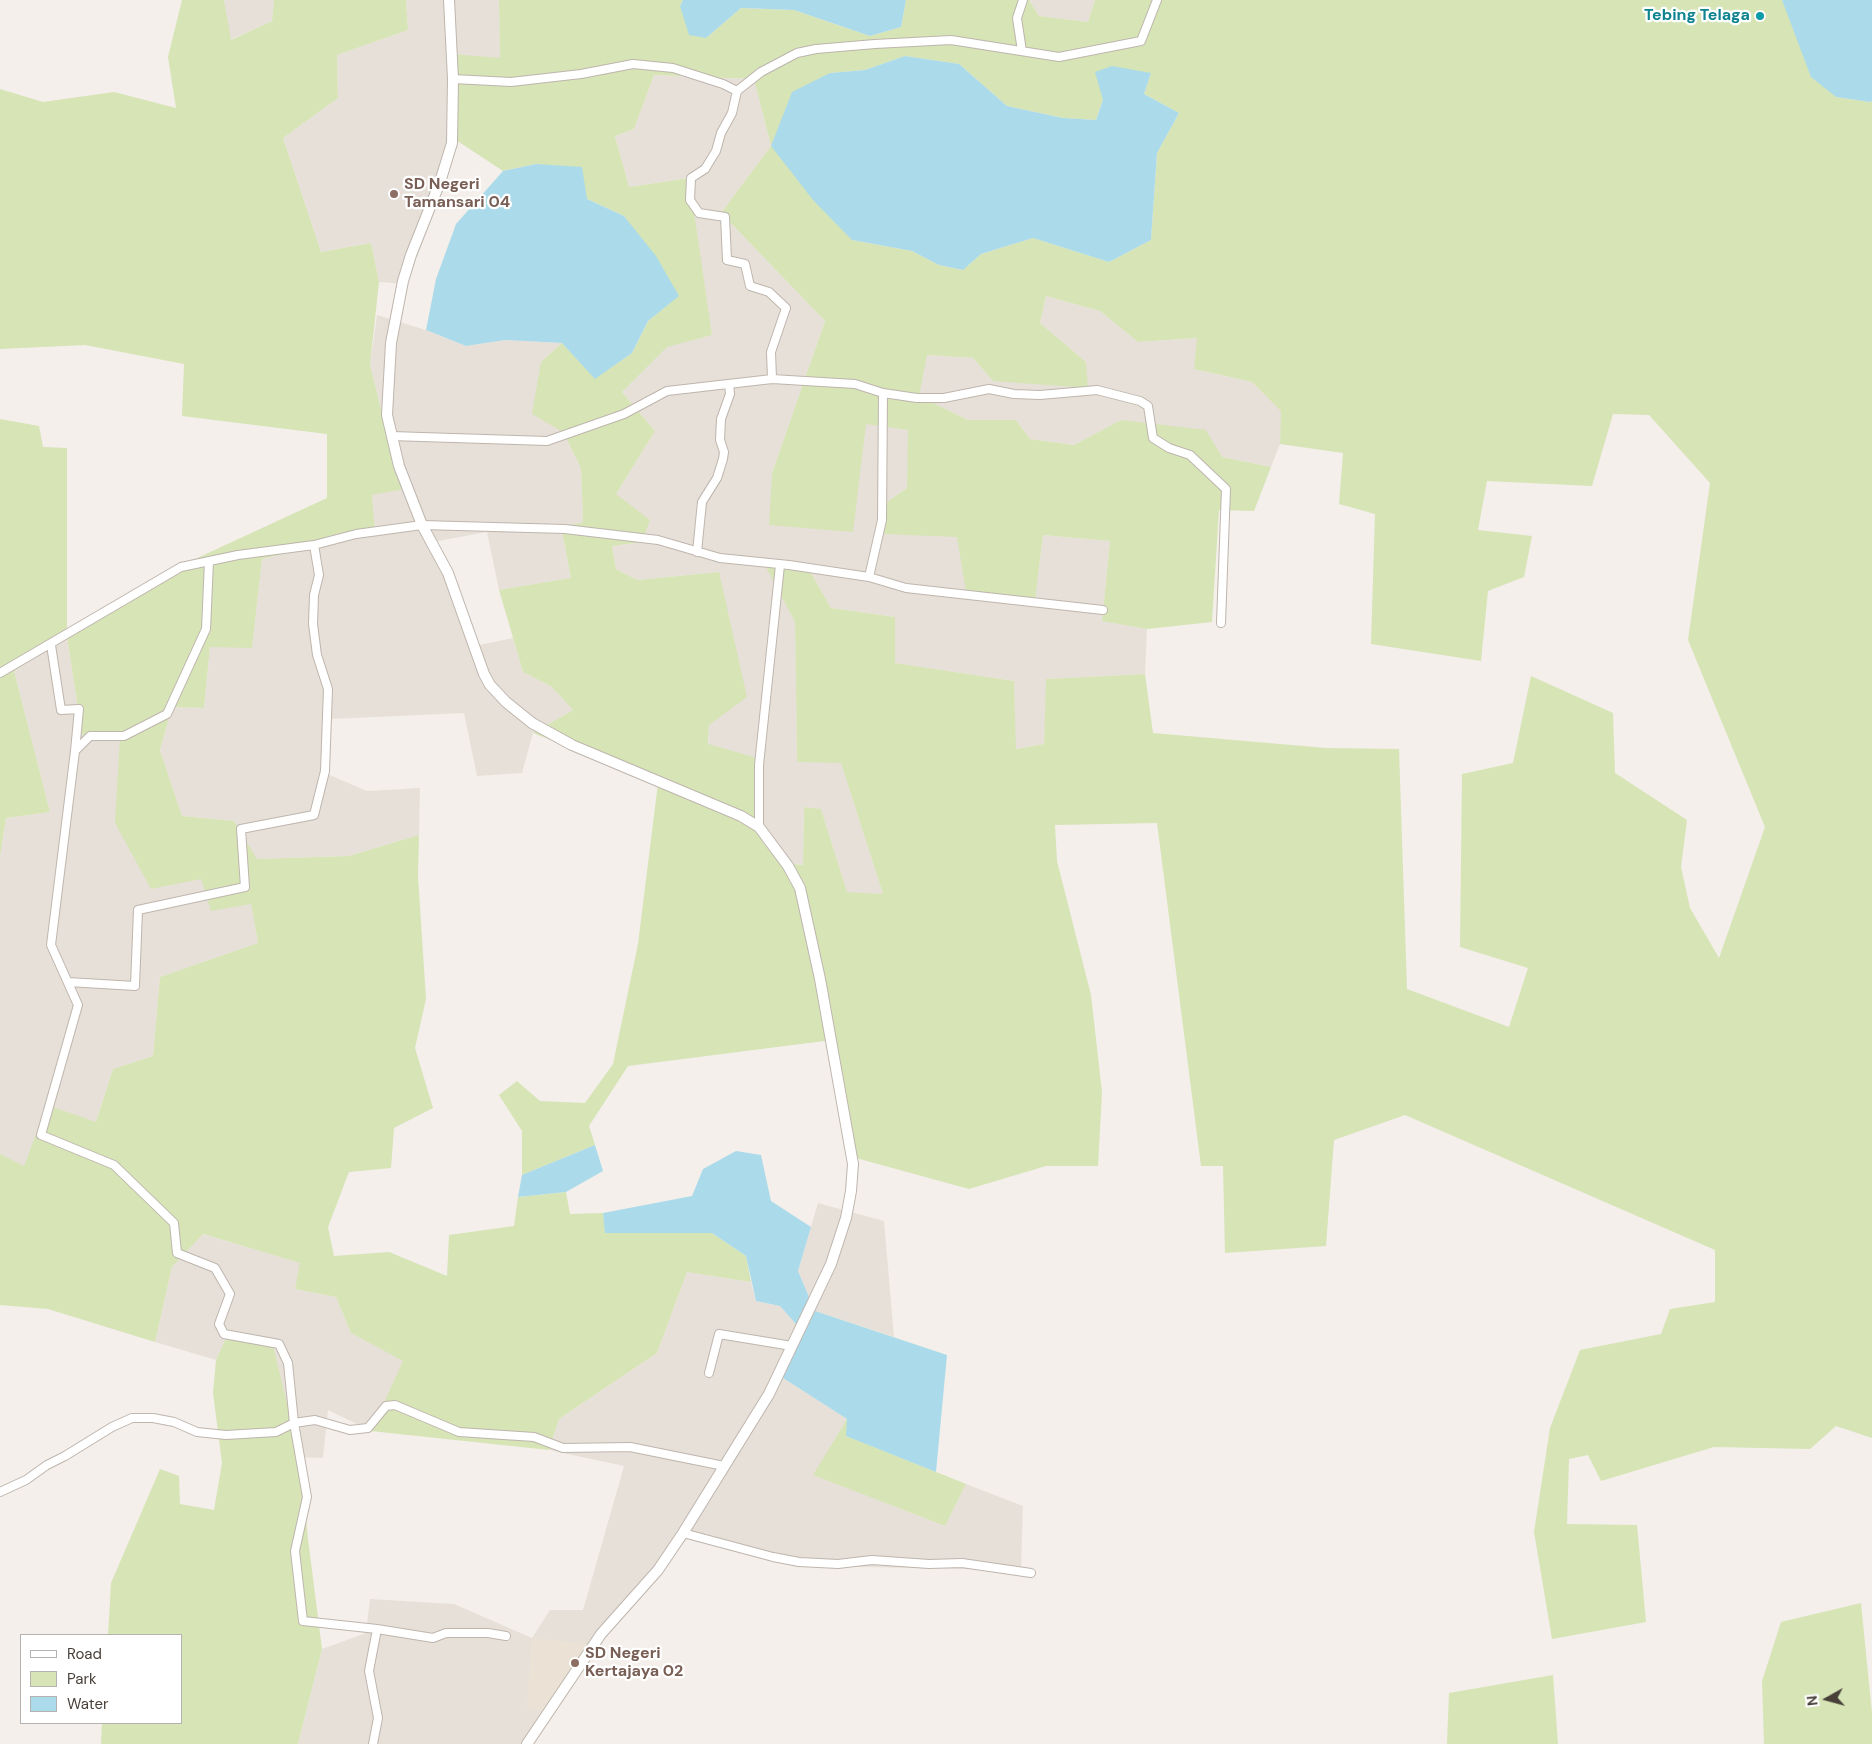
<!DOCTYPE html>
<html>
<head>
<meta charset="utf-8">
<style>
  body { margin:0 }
  #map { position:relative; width:1872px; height:1744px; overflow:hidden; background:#f4efea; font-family:"DM Sans",sans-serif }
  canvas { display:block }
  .legend { position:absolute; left:20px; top:1634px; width:162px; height:90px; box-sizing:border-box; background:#fff; border:1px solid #b5b2af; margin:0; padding:6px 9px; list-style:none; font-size:15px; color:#473f38 }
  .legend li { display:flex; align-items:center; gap:10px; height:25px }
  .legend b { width:25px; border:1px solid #b5b2af }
  .north { position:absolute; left:1802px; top:1674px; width:50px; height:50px; -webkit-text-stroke:4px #fff; paint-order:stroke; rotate:263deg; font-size:14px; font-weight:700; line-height:20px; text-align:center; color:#473f38 }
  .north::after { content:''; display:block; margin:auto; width:18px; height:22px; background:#473f38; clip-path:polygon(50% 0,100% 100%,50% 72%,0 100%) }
</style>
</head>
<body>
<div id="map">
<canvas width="1872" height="1744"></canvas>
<ul class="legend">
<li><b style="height:6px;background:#fff"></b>Road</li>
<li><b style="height:14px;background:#d6e4b6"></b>Park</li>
<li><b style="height:14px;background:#abdbeb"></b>Water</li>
</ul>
<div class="north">N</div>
</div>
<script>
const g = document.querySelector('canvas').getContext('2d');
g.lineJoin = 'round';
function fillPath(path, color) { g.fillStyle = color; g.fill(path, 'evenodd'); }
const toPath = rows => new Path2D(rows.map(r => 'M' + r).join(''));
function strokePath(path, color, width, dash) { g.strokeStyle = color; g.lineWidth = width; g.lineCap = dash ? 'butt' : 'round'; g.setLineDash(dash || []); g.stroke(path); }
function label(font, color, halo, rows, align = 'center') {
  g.font = font + ' "DM Sans",sans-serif'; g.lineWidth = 4.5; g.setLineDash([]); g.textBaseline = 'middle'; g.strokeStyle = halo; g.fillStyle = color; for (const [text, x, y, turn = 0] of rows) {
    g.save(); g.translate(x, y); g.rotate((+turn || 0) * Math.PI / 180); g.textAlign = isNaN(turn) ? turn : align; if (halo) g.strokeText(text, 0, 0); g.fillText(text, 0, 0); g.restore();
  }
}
fillPath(toPath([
  [224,0,274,0,272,21,230,40],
  [406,0,499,0,500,59,453,54,453,138,404,284,379,282,371,243,321,252,283,138,338,98,337,55,408,30],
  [1029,0,1095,0,1088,22,1039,16],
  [654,75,754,79,771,146,721,213,825,321,772,473,866,423,909,430,907,488,887,502,957,537,1035,600,1043,535,1110,541,1102,620,1147,629,1145,674,1047,679,1044,744,1015,749,1014,681,894,663,895,617,831,608,811,573,767,567,795,622,797,762,841,762,883,894,847,893,821,809,804,807,803,865,780,863,762,842,761,759,708,745,719,572,637,580,616,569,612,546,642,542,616,494,655,431,622,392,667,346,712,335,688,178,629,187,615,136,634,129],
  [1046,296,1100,311,1138,342,1198,338,1194,369,1252,382,1282,411,1280,444,1271,467,1222,457,1121,420,1074,445,1030,439,1016,420,968,420,918,396,926,355,973,358,993,381,1086,362,1040,323],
  [377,315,426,330,466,346,505,340,562,343,541,362,563,432,581,468,583,522,561,528,571,578,499,590,487,532,433,542,470,647,513,638,523,672,552,687,573,710,533,733,522,773,477,776,464,713,331,719,325,773,367,791,420,788,419,835,349,856,256,859,234,821,182,816,160,750,172,707,204,708,210,647,252,647,262,559,375,533,372,495,388,437,370,365],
  [67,637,82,735,120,736,201,879,251,904,258,943,160,977,153,1056,113,1069,96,1122,24,1167,0,1154,0,857,6,818,50,812,14,671],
  [818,1203,884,1221,894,1337,815,1311,798,1271],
  [202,1234,301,1263,295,1289,336,1297,351,1333,404,1361,371,1431,328,1410,323,1458,300,1457,226,1338,216,1360,155,1342,172,1267],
  [687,1272,751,1282,756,1301,780,1306,802,1331,783,1378,847,1419,814,1475,945,1526,966,1484,1023,1506,1021,1570,807,1566,689,1537,589,1644,531,1744,298,1744,322,1649,366,1633,370,1599,454,1604,532,1638,550,1610,583,1610,624,1466,549,1450,559,1419,657,1353]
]), '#e7e0d8');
fillPath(toPath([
  [532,1638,589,1644,549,1713,527,1707]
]), '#ebe2d5');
fillPath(toPath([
  [182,0,224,0,231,40,272,21,274,0,406,0,408,30,337,55,338,98,283,138,321,252,371,243,379,282,370,365,388,437,410,488,372,495,375,533,262,559,252,648,210,647,204,708,172,707,160,750,182,816,234,821,257,859,349,856,419,835,418,876,426,999,415,1048,433,1108,394,1128,391,1168,349,1172,328,1227,334,1256,389,1252,447,1276,449,1235,514,1226,518,1197,566,1192,570,1214,603,1213,606,1233,712,1233,746,1256,751,1282,687,1272,657,1353,559,1419,549,1450,371,1431,403,1361,351,1333,336,1297,295,1289,300,1263,203,1234,172,1267,155,1342,48,1309,0,1305,0,1154,24,1166,47,1105,96,1122,113,1069,153,1056,160,977,258,943,251,904,211,911,201,879,151,889,115,823,120,736,82,735,67,637,14,671,50,812,6,818,0,857,0,419,39,426,43,447,67,448,67,636,180,566,327,498,327,434,182,416,184,364,85,345,0,349,0,89,43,102,114,92,176,108,168,57],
  [499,0,683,0,680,6,706,38,741,8,794,10,870,36,901,27,906,0,1029,0,1039,16,1088,22,1095,0,1782,0,1836,97,1870,102,1872,101,1872,1438,1836,1426,1810,1449,1714,1447,1601,1481,1588,1455,1569,1459,1567,1524,1637,1525,1646,1622,1552,1639,1534,1532,1550,1428,1580,1350,1661,1334,1670,1309,1715,1302,1715,1250,1405,1115,1334,1140,1326,1246,1225,1253,1223,1166,1201,1166,1157,823,1055,825,1057,861,1091,995,1102,1092,1098,1166,1046,1166,969,1189,856,1158,832,1040,628,1066,589,1126,595,1145,522,1175,522,1131,499,1095,517,1081,540,1101,585,1103,613,1064,638,944,658,783,533,733,573,710,552,687,523,672,499,590,571,578,561,527,583,522,581,468,563,432,532,414,541,362,562,343,595,378,632,353,648,321,678,296,624,216,587,199,536,164,503,171,453,138,453,54,500,58],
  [905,56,959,64,1007,106,1063,118,1096,120,1103,100,1151,73,1144,94,1179,113,1157,153,1151,240,1109,262,1033,238,981,254,963,270,939,265,912,251,852,240,830,73,865,70],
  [654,75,754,79,771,146,721,213,825,321,772,473,769,525,853,532,866,424,908,430,907,488,887,502,882,534,957,537,966,592,1035,601,1043,535,1110,541,1102,621,1147,629,1212,622,1219,510,1254,511,1271,467,1222,457,1206,430,1121,420,1074,445,1030,439,1016,420,968,420,919,396,927,355,973,358,993,381,1088,388,1086,362,1040,323,1046,296,1100,311,1138,342,1197,338,1194,369,1252,382,1281,411,1280,444,1343,453,1339,504,1375,514,1371,644,1481,661,1488,591,1524,577,1532,536,1478,530,1487,481,1592,486,1613,414,1649,415,1710,483,1688,640,1765,827,1719,958,1690,908,1681,867,1687,820,1615,773,1613,713,1531,676,1513,763,1462,774,1460,947,1528,968,1509,1027,1407,989,1399,749,1326,748,1153,733,1145,674,1046,679,1044,744,1016,749,1014,681,895,663,895,617,831,608,811,573,766,567,795,622,797,762,841,763,883,894,847,892,821,809,804,807,803,865,780,863,762,842,761,759,708,744,709,725,747,697,719,572,637,580,616,569,612,546,642,542,650,520,616,494,655,431,622,392,667,347,712,335,689,178,629,187,615,136,634,129],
  [271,1337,300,1457,308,1539,322,1649,298,1744,101,1744,102,1723,181,1723,181,1635,108,1635,111,1583,160,1469,179,1476,180,1504,214,1510,222,1463,213,1393,216,1360,226,1338],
  [847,1419,847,1436,966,1484,945,1526,813,1475],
  [1861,1603,1872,1713,1872,1744,1764,1744,1762,1681,1781,1622],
  [1553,1675,1558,1744,1447,1744,1449,1693]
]), '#d6e4b6');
fillPath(toPath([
  [683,0,906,0,901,27,870,36,794,10,741,8,706,38,689,35,680,6],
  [1782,0,1872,0,1872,101,1870,102,1836,97,1811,77],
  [905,56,959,64,1007,106,1063,118,1096,120,1103,100,1095,72,1112,66,1151,73,1144,94,1179,113,1157,153,1151,240,1109,262,1033,238,981,254,963,270,939,265,912,251,852,240,813,200,771,146,792,92,830,73,865,70],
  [536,164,582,167,587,199,624,216,656,256,679,296,648,321,632,353,595,379,562,343,505,340,466,346,426,330,436,279,456,224,503,171],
  [595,1145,603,1171,566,1192,518,1197,522,1175],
  [736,1151,761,1155,771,1201,811,1227,798,1271,815,1311,947,1355,936,1472,846,1436,847,1419,783,1378,802,1331,780,1306,756,1301,746,1256,712,1233,605,1233,603,1213,692,1196,703,1169]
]), '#abdbeb');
const minor = toPath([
  [1022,51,1017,18,1023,0],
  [453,79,511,82,581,74,633,64,673,68,723,84,737,91],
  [772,379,771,352,786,308,769,292,750,286,745,264,727,260,725,217,699,213,690,200,691,178,705,169,716,151,721,133,732,113,737,91,761,72,797,53,816,49,875,44,951,40,1059,57,1141,41,1157,0],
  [391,436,547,441,624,414,667,391,772,379,855,384,883,393,917,398,944,398,989,389,1014,394,1040,395,1097,390,1140,401,1148,406,1153,438,1169,448,1190,455,1226,489,1221,623],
  [697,552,702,502,717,478,723,459,724,452,720,440,721,419,730,394,729,384],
  [209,561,206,629,167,714,124,736,90,736,75,751,51,945,78,1005,41,1135,114,1165,174,1223,177,1253,215,1268,230,1294,219,1324,224,1334,279,1344,288,1363,294,1423,307,1497,295,1551,303,1621,377,1629,369,1671,378,1718,373,1744],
  [869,577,882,520,883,393],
  [51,645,61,710,79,709,75,751],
  [0,673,181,567,238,555,314,545,356,534,422,525,565,529,658,540,720,558,789,565,869,577,906,588,1103,610],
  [759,827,759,765,780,565],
  [68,982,135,986,138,910,245,887,241,829,314,815,325,771,328,689,317,655,313,624,314,595,319,575,314,545],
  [709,1373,719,1334,792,1346],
  [0,1492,26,1480,47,1465,65,1456,112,1427,132,1418,153,1418,174,1422,197,1432,226,1435,276,1432,294,1423,315,1420,350,1430,368,1428,386,1406,395,1405,459,1432,534,1437,563,1448,630,1447,724,1466],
  [683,1533,773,1557,799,1562,838,1564,872,1560,929,1564,962,1563,1031,1573],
  [377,1629,433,1638,446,1633,488,1633,506,1636]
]);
const tertiary = toPath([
  [449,0,453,79,452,143,440,182,411,255,403,281,391,343,387,415,399,466,422,525,448,573,484,674,490,685,506,702,532,723,572,745,741,816,759,827,788,866,800,888,820,979,853,1164,851,1191,846,1218,831,1264,769,1394,683,1533,658,1570,601,1634,527,1744]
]);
strokePath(minor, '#beb5ad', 10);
strokePath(tertiary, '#beb5ad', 12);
strokePath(minor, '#fff', 8);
strokePath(tertiary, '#fff', 10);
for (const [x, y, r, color] of [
  [1760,16,5,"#0f9aa8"],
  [394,194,5,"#8d6e63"],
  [575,1663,5,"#8d6e63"]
]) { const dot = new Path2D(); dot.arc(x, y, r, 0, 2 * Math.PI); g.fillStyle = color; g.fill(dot); strokePath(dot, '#fff', 2); }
label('bold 16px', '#0d838f', '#fff', [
  ["Tebing Telaga",1750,16]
], 'right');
label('bold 16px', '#785e54', '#fff', [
  ["SD Negeri",404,185],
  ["Tamansari 04",404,203],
  ["SD Negeri",585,1654],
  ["Kertajaya 02",585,1672]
], 'left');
</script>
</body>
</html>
